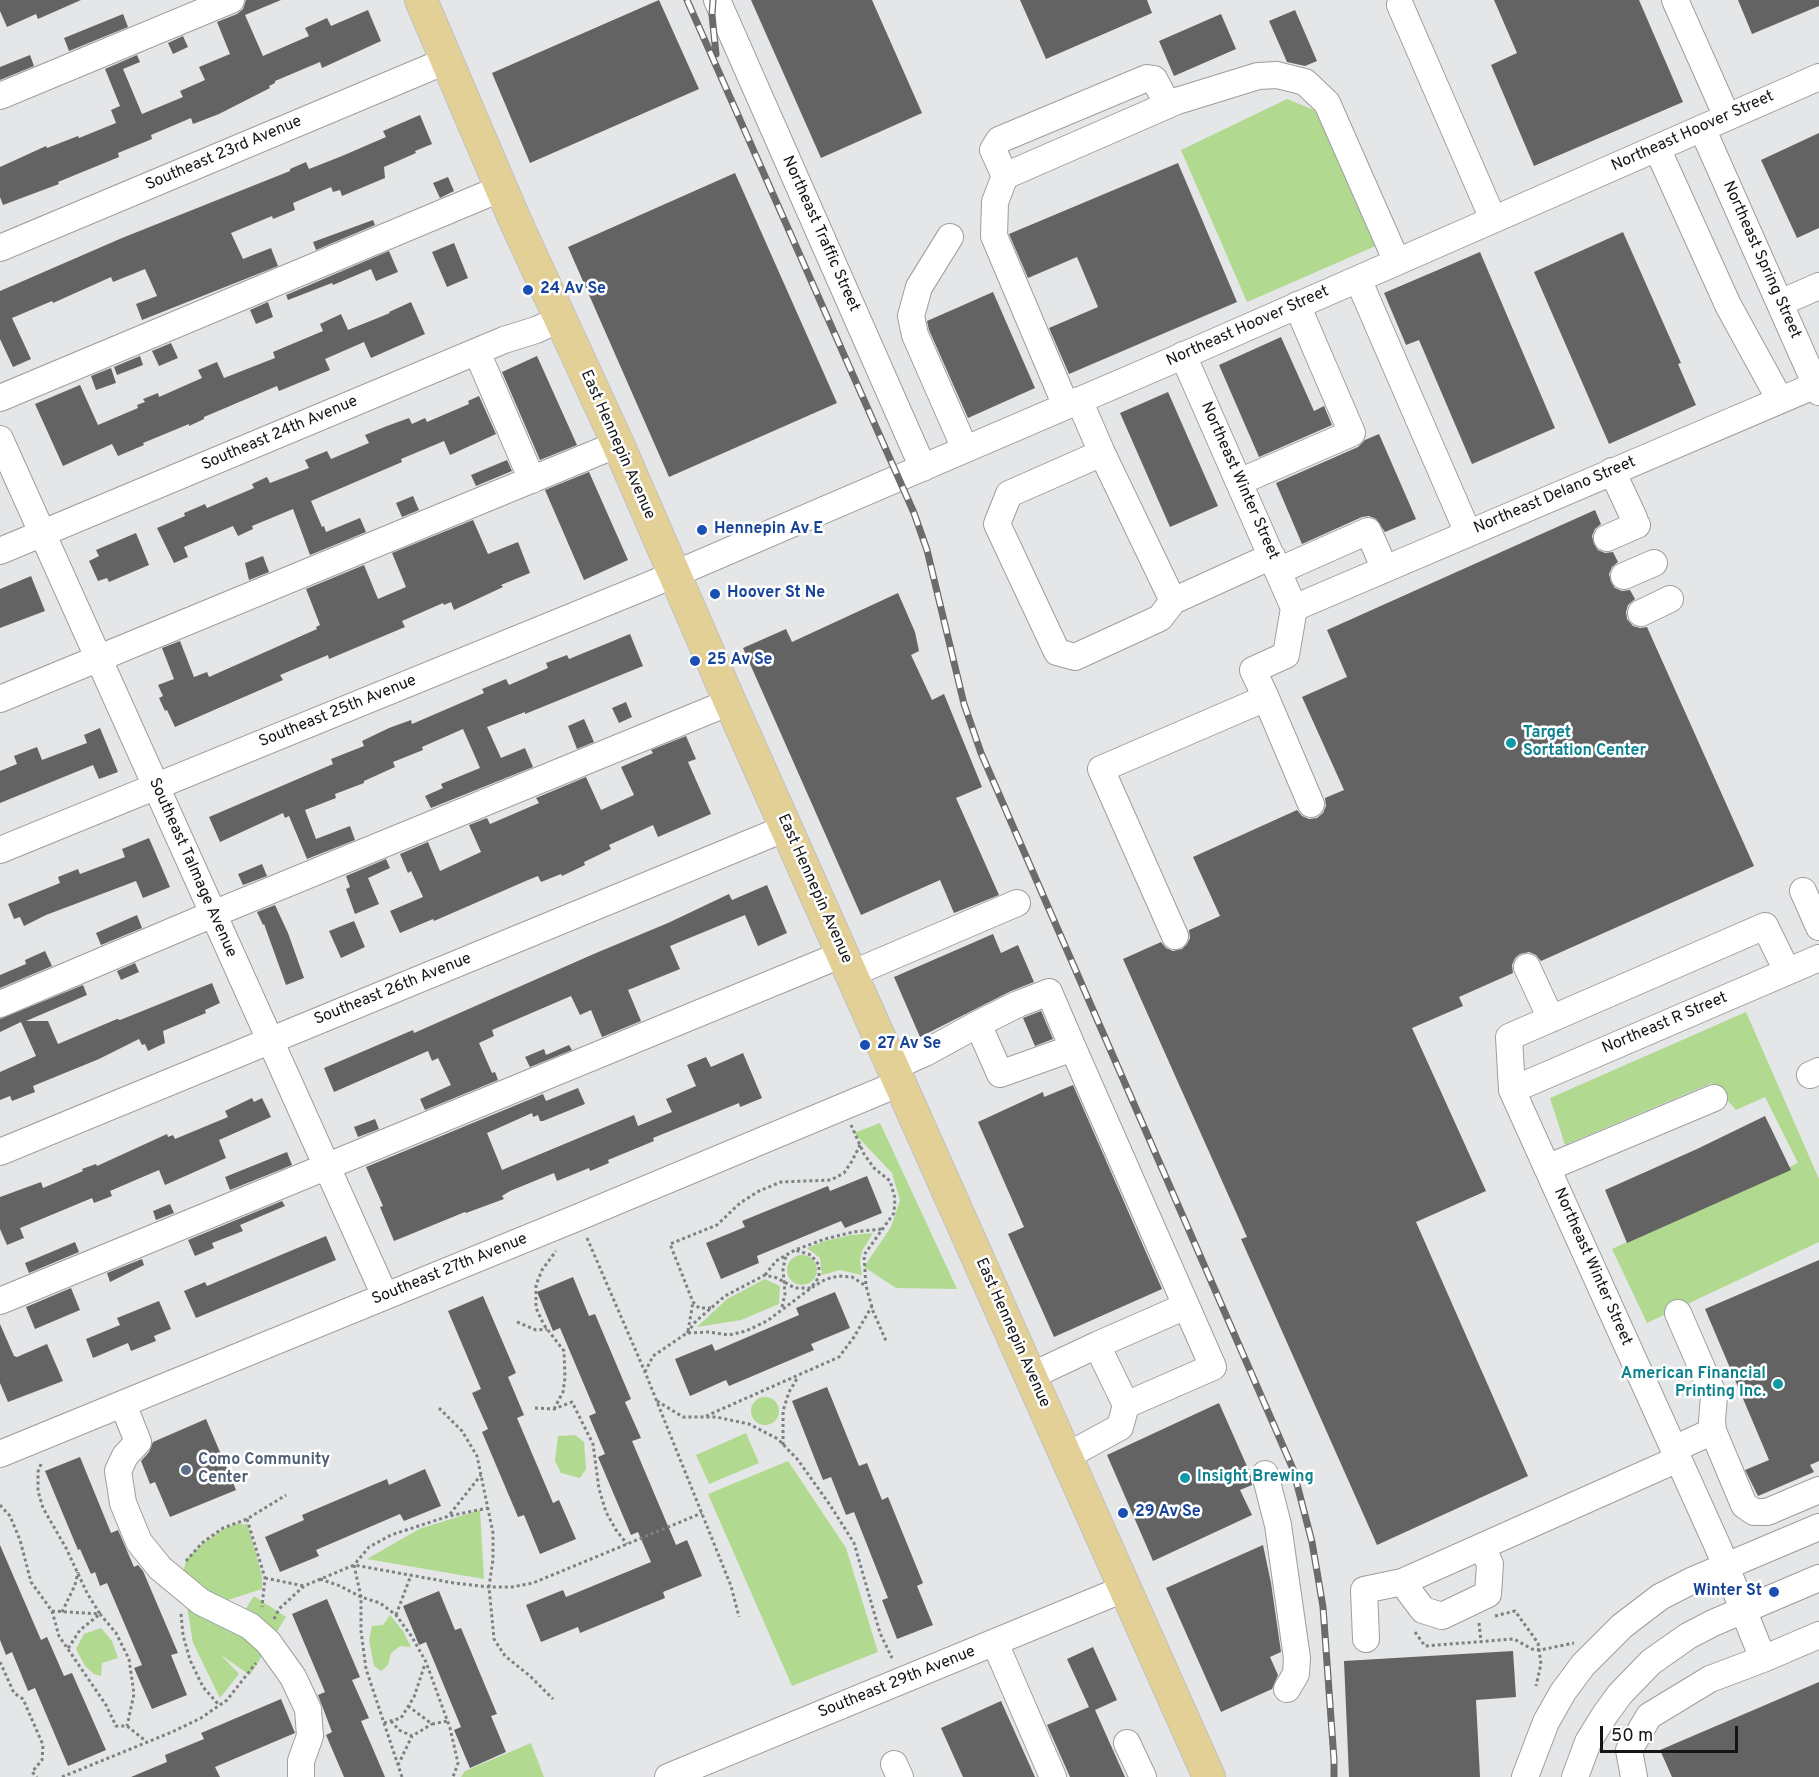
<!DOCTYPE html>
<html>
<head>
<meta charset="utf-8">
<style>
  body { margin:0 }
  #map { position:relative; width:1819px; height:1777px; overflow:hidden; background:#e4e6e7; font-family:Overpass,sans-serif }
  canvas { display:block }
  .scale { position:absolute; left:1600px; top:1726px; width:138px; height:27px; box-sizing:border-box; border:3px solid #151516; border-top:0; padding-left:8px; font-size:18px; line-height:21px; white-space:nowrap; color:#151516; -webkit-text-stroke:4px #fff; paint-order:stroke }
</style>
</head>
<body>
<div id="map">
<canvas width="1819" height="1777"></canvas>
<div class="scale">50 m</div>
</div>
<script>
const g = document.querySelector('canvas').getContext('2d');
g.lineJoin = 'round';
function fillPath(path, color) { g.fillStyle = color; g.fill(path, 'evenodd'); }
const toPath = rows => new Path2D(rows.map(r => 'M' + r).join(''));
function strokePath(path, color, width, dash) { g.strokeStyle = color; g.lineWidth = width; g.lineCap = dash ? 'butt' : 'round'; g.setLineDash(dash || []); g.stroke(path); }
function label(font, color, halo, rows, align = 'center') {
  g.font = font + ' Overpass,sans-serif'; g.lineWidth = 5; g.setLineDash([]); g.textBaseline = 'middle'; g.strokeStyle = halo; g.fillStyle = color; for (const [text, x, y, turn = 0] of rows) {
    g.save(); g.translate(x, y); g.rotate((+turn || 0) * Math.PI / 180); g.textAlign = isNaN(turn) ? turn : align; if (halo) g.strokeText(text, 0, 0); g.fillText(text, 0, 0); g.restore();
  }
}
fillPath(toPath([
  [1287,99,1314,110,1336,139,1378,245,1247,302,1181,150],
  [1746,1012,1819,1179,1819,1242,1647,1323,1612,1249,1798,1163,1765,1097,1736,1110,1712,1083,1565,1145,1550,1098],
  [880,1123,957,1289,896,1288,864,1267,891,1227,900,1200,892,1173,854,1133],
  [873,1233,862,1251,860,1261,862,1275,840,1270,822,1275,820,1258,807,1248,825,1241,851,1235],
  '787 1270a15 15 0 1 1 30 0a15 15 0 1 1-30 0Z',
  [765,1279,780,1286,779,1304,741,1320,697,1327,727,1299],
  '751 1411a14 14 0 1 1 28 0a14 14 0 1 1-28 0Z',
  [746,1433,759,1463,709,1484,696,1455],
  [575,1435,584,1442,586,1469,580,1478,561,1473,555,1461,558,1436],
  [788,1461,846,1548,878,1652,792,1686,708,1494],
  [480,1510,484,1579,367,1559,419,1529],
  [239,1523,244,1525,247,1523,250,1532,262,1576,262,1589,222,1602,182,1574,187,1559,202,1544,223,1529],
  [185,1595,234,1624,228,1636,254,1596,286,1617,250,1675,221,1655,239,1674,220,1698,193,1643],
  [390,1615,403,1631,411,1647,400,1646,391,1653,388,1665,381,1671,374,1666,369,1640,372,1626,383,1625],
  [101,1628,112,1641,118,1658,102,1663,101,1676,94,1674,85,1666,76,1649,84,1634],
  [531,1743,544,1777,461,1777,465,1771]
]), '#b1da90');
fillPath(toPath([
  [0,0,81,0,38,19,36,14,7,27,0,11],
  [246,0,281,0,245,15,263,56,309,36,305,28,327,18,331,26,368,10,381,41,322,68,320,62,275,81,275,83,269,86,270,88,219,114,193,124,191,118,151,135,152,139,118,153,119,157,58,182,59,184,3,205,0,197,0,167,46,146,47,148,78,136,79,138,116,123,111,110,120,106,105,69,137,55,140,62,123,69,142,114,183,97,180,91,205,80,199,67,230,54,217,22,237,14,243,9],
  [659,0,699,89,530,163,492,73],
  [751,0,872,0,922,113,821,158],
  [1020,0,1147,0,1152,13,1046,59],
  [1494,0,1639,0,1683,102,1534,166,1491,65,1517,53],
  [1738,0,1819,0,1819,6,1752,34],
  [1295,10,1317,61,1305,66,1287,62,1269,21],
  [123,14,128,27,69,51,64,38],
  [1221,14,1236,49,1174,76,1159,41],
  [183,36,188,47,173,54,168,43],
  [30,55,34,66,0,80,0,67],
  [420,115,432,144,415,151,416,153,384,167,385,178,342,196,340,190,333,192,331,187,293,203,295,210,273,219,272,216,231,233,243,259,271,248,278,266,142,320,136,304,157,296,145,269,113,282,111,277,53,303,52,301,12,318,31,359,13,367,0,339,0,291,122,238,290,171,290,169,306,162,309,169,342,156,386,137,383,131],
  [1819,133,1819,228,1797,238,1761,160],
  [1178,163,1237,302,1069,374,1049,328,1098,307,1077,257,1028,278,1009,234],
  [735,173,837,403,669,477,568,247],
  [448,177,454,191,440,198,433,183],
  [373,220,375,225,316,250,313,242],
  [1623,232,1681,363,1678,364,1696,405,1609,444,1534,272],
  [454,243,468,278,447,287,432,252],
  [389,251,398,272,376,281,371,269,333,285,332,283,288,300,286,295],
  [1480,252,1555,428,1472,464,1419,340,1406,345,1384,293],
  [993,292,1035,388,968,418,929,330,927,321],
  [268,302,273,317,256,324,250,310],
  [411,302,425,334,371,358,364,342,325,359,330,370,279,391,277,386,204,417,204,419,189,426,189,424,143,443,144,445,118,456,112,444,63,466,35,404,80,385,98,425,138,408,137,405,145,402,143,399,158,393,159,397,202,378,198,370,217,362,224,378,275,358,273,352,323,331,320,324,341,314,348,330,390,313,389,312],
  [1281,337,1314,411,1324,406,1332,425,1259,457,1219,365],
  [171,343,178,358,159,366,152,351],
  [140,356,143,365,117,375,114,367],
  [537,356,577,445,540,460,502,372],
  [111,368,116,383,96,390,91,376],
  [1168,392,1218,506,1170,527,1120,413],
  [479,396,496,434,450,455,444,441,401,459,402,462,311,501,322,527,324,526,326,532,360,518,366,532,310,555,293,509,252,526,253,529,238,536,233,526,184,547,188,557,174,563,157,528,185,516,184,513,205,504,207,508,254,488,252,484,267,477,270,483,309,468,305,460,327,451,331,459,369,443,365,435,387,426,409,418,412,424,425,418,427,422,469,404,468,401],
  [1379,434,1416,519,1385,532,1376,519,1369,516,1362,517,1302,544,1276,483,1358,447,1365,440],
  [507,460,512,471,476,486,471,475],
  [589,472,628,560,584,580,545,490],
  [413,496,419,510,402,517,396,503],
  [1595,510,1601,524,1595,529,1592,536,1594,544,1598,550,1605,553,1613,552,1618,562,1612,567,1609,574,1611,582,1615,588,1622,591,1630,590,1635,599,1628,605,1626,612,1627,619,1633,626,1640,628,1647,627,1754,866,1541,961,1536,955,1529,952,1520,954,1515,958,1512,965,1513,973,1459,997,1463,1006,1412,1028,1486,1191,1416,1222,1528,1476,1377,1545,1241,1239,1247,1237,1123,959,1161,942,1166,948,1173,951,1182,949,1187,944,1190,938,1189,930,1220,916,1193,857,1297,810,1302,816,1309,819,1317,818,1323,813,1326,806,1325,798,1344,790,1302,697,1347,677,1327,630],
  [473,520,488,554,518,542,530,573,501,585,503,587,454,610,451,602,444,605,443,603,402,621,405,627,329,659,328,655,280,675,283,680,175,727,167,710,165,711,159,698,163,696,158,685,174,679,162,648,180,641,194,677,207,672,209,677,317,629,316,627,320,625,306,589,364,565,378,599,406,587,392,553],
  [136,533,149,565,109,582,107,578,98,581,89,561,99,556,96,550],
  [263,556,269,572,249,580,245,563],
  [31,576,45,611,0,628,0,589],
  [898,593,915,632,919,651,911,655,932,700,944,694,982,787,956,798,999,895,954,913,940,880,861,915,743,648,786,629,792,642],
  [630,634,643,666,525,714,525,712,487,727,501,758,525,748,533,767,431,808,425,796,443,788,441,784,480,768,463,729,422,747,423,750,393,762,395,767,364,781,364,783,335,794,336,798,305,810,316,839,350,826,355,840,307,859,289,816,285,818,283,813,220,842,209,817,333,764,331,759,364,746,362,741,389,728,411,720,412,724,484,693,482,689,506,679,509,685,548,668,546,663,567,655,569,659],
  [626,702,632,717,619,723,612,708],
  [584,719,594,742,577,749,568,726],
  [100,728,118,772,99,779,93,765,0,803,0,771,17,764,14,756,37,747,42,760,87,743,84,735],
  [686,736,696,759,688,762,711,814,658,837,653,825,609,845,611,849,584,862,585,865,562,876,561,874,541,882,538,876,528,880,434,921,433,919,400,933,390,911,423,897,411,871,408,873,400,854,428,842,440,871,481,852,469,825,487,818,490,824,539,803,536,798,586,777,601,810,634,795,621,767,653,753,651,750],
  [149,838,170,887,143,898,136,881,46,915,24,926,20,917,14,919,8,904,60,883,58,877,78,869,80,874,125,857,122,849],
  [386,859,390,868,368,878,379,904,355,914,346,889,350,887,346,876],
  [262,864,267,876,243,885,238,874],
  [767,885,787,933,758,946,745,915,670,946,680,969,628,990,641,1021,602,1037,591,1010,580,1015,571,996,492,1030,494,1036,479,1043,492,1073,495,1072,498,1080,425,1110,420,1099,451,1085,438,1058,432,1061,428,1051,334,1092,324,1068,413,1030,414,1033,596,953,668,923,729,894,732,900],
  [275,905,288,933,304,978,286,985,264,924,263,925,257,912],
  [137,915,142,928,101,945,96,933],
  [354,921,365,947,341,958,329,931],
  [993,934,1001,953,1018,945,1034,982,1011,991,920,1037,894,977],
  [45,951,52,966,0,988,0,975,26,964,25,960],
  [135,963,139,972,121,980,117,971],
  [212,983,220,1003,205,1010,206,1013,163,1031,165,1043,148,1051,145,1044,142,1045,139,1039,99,1059,33,1086,35,1092,12,1101,10,1096,0,1100,0,1072,36,1056,21,1022,0,1032,0,1019,83,985,87,995,26,1021,48,1021,58,1044,117,1019,120,1020],
  [1041,1011,1053,1039,1035,1046,1023,1018],
  [569,1045,572,1050,530,1067,525,1057,544,1049,546,1055],
  [743,1053,762,1098,740,1107,739,1103,653,1138,654,1141,608,1160,609,1163,590,1171,589,1168,557,1181,554,1173,510,1191,502,1196,504,1199,466,1213,465,1212,394,1241,380,1207,383,1206,366,1167,543,1094,546,1101,578,1088,585,1104,543,1121,540,1121,538,1115,533,1117,532,1113,487,1133,502,1170,634,1115,638,1126,672,1112,666,1099,696,1086,687,1065,706,1057,711,1067],
  [1073,1085,1162,1289,1054,1337,1008,1234,1024,1227,978,1122,1043,1092,1044,1097],
  [252,1098,254,1102,262,1098,271,1117,219,1140,226,1158,165,1185,159,1170,110,1191,112,1196,94,1203,92,1198,20,1228,24,1238,7,1245,0,1229,0,1197,41,1182,43,1188,83,1171,82,1169,96,1164,97,1166,167,1134,168,1137,173,1135,175,1139,228,1117,225,1111],
  [1765,1116,1791,1170,1627,1243,1605,1190,1697,1149],
  [375,1119,379,1129,358,1137,354,1127],
  [287,1152,292,1165,230,1190,225,1177],
  [867,1176,882,1213,845,1228,841,1221,757,1256,759,1263,721,1279,706,1243,745,1227,742,1221,828,1186,830,1191],
  [282,1201,285,1206,240,1225,243,1231,212,1243,214,1248,195,1256,188,1240],
  [170,1204,174,1213,156,1220,153,1211],
  [326,1236,336,1260,196,1318,184,1291,205,1282,207,1286],
  [75,1242,79,1252,29,1273,25,1263],
  [142,1259,144,1265,110,1282,107,1273],
  [1819,1260,1819,1461,1810,1465,1814,1472,1758,1496,1745,1470,1769,1460,1705,1309],
  [573,1277,589,1316,595,1314,631,1399,625,1402,641,1438,632,1441,676,1545,687,1540,702,1576,663,1592,665,1598,580,1633,578,1627,541,1642,526,1605,563,1590,566,1597,651,1562,638,1532,631,1535,598,1457,605,1454,589,1416,596,1413,560,1328,553,1331,537,1292],
  [71,1288,80,1310,35,1329,26,1307],
  [835,1292,850,1328,811,1344,814,1350,729,1386,726,1380,690,1396,675,1359,712,1344,715,1351,799,1315,796,1308],
  [483,1296,516,1373,508,1377,524,1415,517,1418,553,1503,559,1500,576,1539,540,1554,524,1515,518,1517,482,1432,488,1429,472,1393,481,1389,448,1311],
  [159,1301,171,1329,154,1336,156,1341,131,1351,128,1343,93,1358,86,1339,120,1325,117,1318],
  [0,1324,14,1356,17,1357,47,1344,63,1381,8,1402,0,1383],
  [827,1387,859,1466,867,1463,882,1500,888,1497,923,1583,917,1586,933,1625,897,1639,882,1600,888,1598,854,1512,846,1515,831,1477,823,1480,792,1401],
  [1219,1403,1250,1473,1252,1485,1240,1490,1252,1515,1153,1561,1107,1455],
  [206,1419,236,1490,170,1517,155,1482,150,1484,141,1461,149,1452,153,1442],
  [80,1457,111,1533,118,1530,134,1567,138,1565,143,1571,178,1653,171,1655,187,1695,152,1709,134,1668,142,1665,107,1583,100,1586,95,1572,91,1574,80,1549,78,1550,45,1471],
  [425,1469,441,1506,404,1521,400,1514,316,1550,319,1556,280,1572,265,1537,304,1520,302,1515,387,1479,389,1485],
  [0,1545,41,1640,47,1637,64,1676,72,1673,106,1750,68,1766,35,1688,28,1691,12,1652,6,1655,0,1640],
  [1263,1545,1271,1583,1281,1652,1270,1657,1278,1675,1272,1689,1221,1712,1166,1588],
  [439,1591,455,1630,461,1628,497,1714,491,1716,506,1752,470,1768,454,1730,461,1727,426,1642,419,1645,403,1606],
  [327,1599,360,1677,352,1680,369,1718,361,1721,385,1777,344,1777,326,1735,332,1732,318,1695,325,1692,292,1614],
  [1093,1647,1117,1700,1095,1710,1125,1777,1070,1777,1047,1725,1089,1707,1067,1659],
  [1513,1651,1516,1697,1476,1700,1480,1777,1349,1777,1344,1661],
  [1819,1682,1819,1777,1672,1777,1660,1750],
  [281,1699,295,1733,215,1767,220,1777,131,1777,167,1762,165,1755,204,1739,201,1733],
  [1001,1701,1035,1777,963,1777,941,1728]
]), '#646364');
const minor = toPath([
  [717,0,923,468],
  [1675,0,1727,117],
  [1400,5,1493,219],
  [0,96,231,0],
  [1702,128,1819,392],
  [1657,148,1728,305,1780,400],
  [1005,176,993,150,999,140,1147,78,1154,79,1168,105],
  [950,237,919,287,911,316,915,335,965,449],
  [0,248,448,60],
  [1358,279,1468,533],
  [1780,303,1819,286],
  [477,352,532,480],
  [1183,355,1294,608],
  [0,398,502,188],
  [1079,400,1102,453,1173,601,1272,556],
  [1066,406,994,236,995,202,1005,176,1177,101,1258,76,1277,75,1305,82,1327,103,1397,262],
  [0,439,385,1296],
  [1102,453,1009,494,997,524,1057,652,1075,657,1160,618,1173,601],
  [1612,471,1634,518],
  [1239,482,1352,433,1297,305],
  [1607,538,1637,525],
  [0,551,504,340,536,330,560,319],
  [1278,571,1368,531,1385,569],
  [1624,576,1654,563],
  [1294,608,1816,385],
  [1641,613,1670,599],
  [1266,698,1311,804],
  [0,699,618,444],
  [0,850,647,586,1164,364,1819,77],
  [1803,891,1819,927],
  [1175,936,1101,769,1266,698,1253,670,1286,655,1294,608],
  [1527,967,1551,1019],
  [1787,971,1765,926,1509,1037,1512,1090,1718,1547,1763,1659,1819,1635],
  [851,974,1017,903],
  [0,1004,213,914,730,702],
  [978,1024,1018,1004,1049,992,1073,1048],
  [894,1067,925,1053,978,1024,1000,1074,1073,1048,1213,1367,1126,1405,1120,1427,1067,1456],
  [1810,1075,1819,1071],
  [1512,1090,1819,958],
  [0,1152,786,828],
  [1547,1168,1714,1098],
  [0,1301,843,954],
  [1678,1313,1714,1396,1712,1421,1713,1431,1744,1505,1754,1512,1767,1512,1819,1490],
  [1097,1345,1186,1306],
  [1031,1376,1097,1345,1126,1405],
  [123,1404,138,1442,125,1456,118,1471,123,1503,139,1542,160,1568,201,1602,250,1626,268,1642,293,1677,308,1709,310,1736,301,1761,301,1777],
  [1674,1449,1713,1431],
  [0,1454,579,1217,900,1083],
  [1265,1474,1278,1525,1297,1658,1296,1674,1287,1689],
  [1402,1582,1423,1610,1442,1616,1488,1594,1490,1564,1482,1547],
  [1366,1639,1364,1590,1402,1582,1678,1459],
  [995,1643,1053,1777],
  [1127,1743,1143,1777],
  [894,1764,900,1777],
  [668,1777,1126,1588],
  [1525,1777,1546,1722,1563,1692,1583,1665,1622,1626,1660,1597,1691,1581,1819,1527],
  [1575,1777,1588,1742,1604,1716,1620,1694,1651,1662,1688,1636,1713,1623,1819,1578],
  [1634,1777,1629,1750,1649,1716,1710,1679,1763,1659]
]);
const major = toPath([
  [421,0,514,218,618,444,730,702,1209,1777]
]);
strokePath(minor, '#9d9e9f', 28);
strokePath(major, '#c2c2c2', 34);
strokePath(toPath([
  [851,1125,864,1154,874,1168,890,1181,895,1198,894,1213,864,1255,866,1286,873,1311,887,1343],
  [587,1238,645,1372,731,1586,739,1617],
  [765,1275,776,1261,795,1250,825,1239,853,1232,882,1229],
  [782,1307,785,1294,783,1269,786,1255],
  [711,1308,699,1308,693,1302,670,1244,717,1225,740,1203,759,1191,781,1182,831,1180,844,1173,852,1161,860,1145],
  [517,1322,536,1330,547,1329],
  [688,1331,693,1302],
  [687,1333,696,1321,725,1296,765,1275,777,1278,795,1288,811,1288,819,1277,819,1265,811,1255,795,1250],
  [645,1372,653,1356,687,1333,708,1332,729,1335,746,1331,767,1321,811,1288,826,1279,839,1276,852,1277,866,1286],
  [657,1401,683,1417,716,1417,749,1424,778,1439,798,1460,830,1505,854,1543,880,1633,892,1658],
  [439,1408,462,1431,477,1456,493,1533,493,1559,489,1587,494,1639,505,1656,530,1676,553,1699],
  [535,1408,554,1409,572,1402,593,1444,599,1489,606,1512,616,1530,627,1544],
  [554,1409,563,1392,565,1378,564,1351,544,1325,536,1308,536,1285,542,1270,556,1251],
  [706,1416,839,1357,854,1337,872,1306],
  [783,1445,783,1411,789,1392,798,1377],
  [41,1464,38,1472,38,1491,43,1508,66,1548,87,1593,100,1614,80,1630,67,1650],
  [0,1505,10,1516,20,1540,31,1582,52,1611,100,1614,116,1633,129,1659,134,1694,127,1726],
  [450,1514,481,1475],
  [247,1519,265,1578,262,1607],
  [186,1561,202,1543,223,1528,247,1519,286,1495],
  [265,1578,304,1586],
  [320,1579,340,1586,361,1597,380,1603,396,1615,412,1637,426,1662,450,1728,458,1763,453,1777],
  [52,1611,59,1636,106,1705,116,1726,127,1726,147,1742],
  [62,1612,75,1585,78,1572],
  [181,1614,183,1635,190,1660,203,1687,219,1705],
  [396,1615,411,1575],
  [1495,1616,1515,1611,1538,1643,1541,1664,1536,1686],
  [274,1619,279,1609,304,1586,354,1565,454,1583,489,1587,512,1587,533,1583,702,1513],
  [1479,1623,1481,1642],
  [1415,1632,1425,1646,1514,1639,1532,1649,1540,1650,1574,1643],
  [0,1662,14,1693,23,1699,43,1745,42,1760,32,1772,37,1777],
  [408,1706,432,1724,448,1721],
  [391,1721,399,1730,412,1736],
  [384,1723,401,1718,414,1697,425,1664],
  [398,1765,412,1736,432,1724],
  [62,1777,172,1732,201,1718,227,1700,256,1663],
  [402,1777,366,1669,361,1631,361,1597,354,1565,369,1547,391,1535,449,1516,488,1508]
]), '#7f8081', 3, [3, 3]);
strokePath(minor, '#fff', 26);
strokePath(major, '#e2d097', 32);
const rail = toPath([
  [687,0,914,513,927,550,964,704,981,753,1293,1469,1312,1542,1323,1607,1334,1760,1334,1777],
  [713,0,712,15,716,54]
]);
strokePath(rail, '#6b6b6c', 7);
strokePath(rail, '#fff', 4.5, [14]);
for (const [x, y, r, color] of [
  [528,290,6,"#1a4fb4"],
  [702,530,6,"#1a4fb4"],
  [715,594,6,"#1a4fb4"],
  [695,661,6,"#1a4fb4"],
  [1511,743,6,"#0f9aa8"],
  [865,1045,6,"#1a4fb4"],
  [1778,1384,6,"#0f9aa8"],
  [186,1470,6,"#5c6f8a"],
  [1185,1478,6,"#0f9aa8"],
  [1123,1513,6,"#1a4fb4"],
  [1774,1592,6,"#1a4fb4"]
]) { const dot = new Path2D(); dot.arc(x, y, r, 0, 2 * Math.PI); g.fillStyle = color; g.fill(dot); strokePath(dot, '#fff', 2); }
label('16px', '#151516', '#fff', [
  ["Northeast Hoover Street",1693,132,-24],
  ["Southeast 23rd Avenue",224,154,-23],
  ["Northeast Traffic Street",820,234,66],
  ["Northeast Spring Street",1761,260,66],
  ["Northeast Hoover Street",1248,327,-24],
  ["Southeast 24th Avenue",280,434,-23],
  ["East Hennepin Avenue",617,445,66],
  ["Northeast Winter Street",1239,481,66],
  ["Northeast Delano Street",1555,496,-23],
  ["Southeast 25th Avenue",338,712,-22],
  ["Southeast Talmage Avenue",192,868,66],
  ["East Hennepin Avenue",814,889,66],
  ["Southeast 26th Avenue",393,990,-22],
  ["Northeast R Street",1665,1024,-23],
  ["Northeast Winter Street",1592,1267,66],
  ["Southeast 27th Avenue",450,1270,-22],
  ["East Hennepin Avenue",1012,1333,66],
  ["Southeast 29th Avenue",897,1683,-22]
]);
label('bold 16px', '#164399', '#fff', [
  ["24 Av Se",540,290],
  ["Hennepin Av E",714,530],
  ["Hoover St Ne",727,594],
  ["25 Av Se",707,661],
  ["27 Av Se",877,1045],
  ["29 Av Se",1135,1513],
  ["Winter St",1762,1592,"right"]
], 'left');
label('bold 16px', '#0d838f', '#fff', [
  ["Target",1523,734],
  ["Sortation Center",1523,752],
  ["American Financial",1766,1375,"right"],
  ["Printing Inc.",1766,1393,"right"],
  ["Insight Brewing",1197,1478]
], 'left');
label('bold 16px', '#4e5e75', '#fff', [
  ["Como Community",198,1461],
  ["Center",198,1479]
], 'left');
</script>
</body>
</html>
